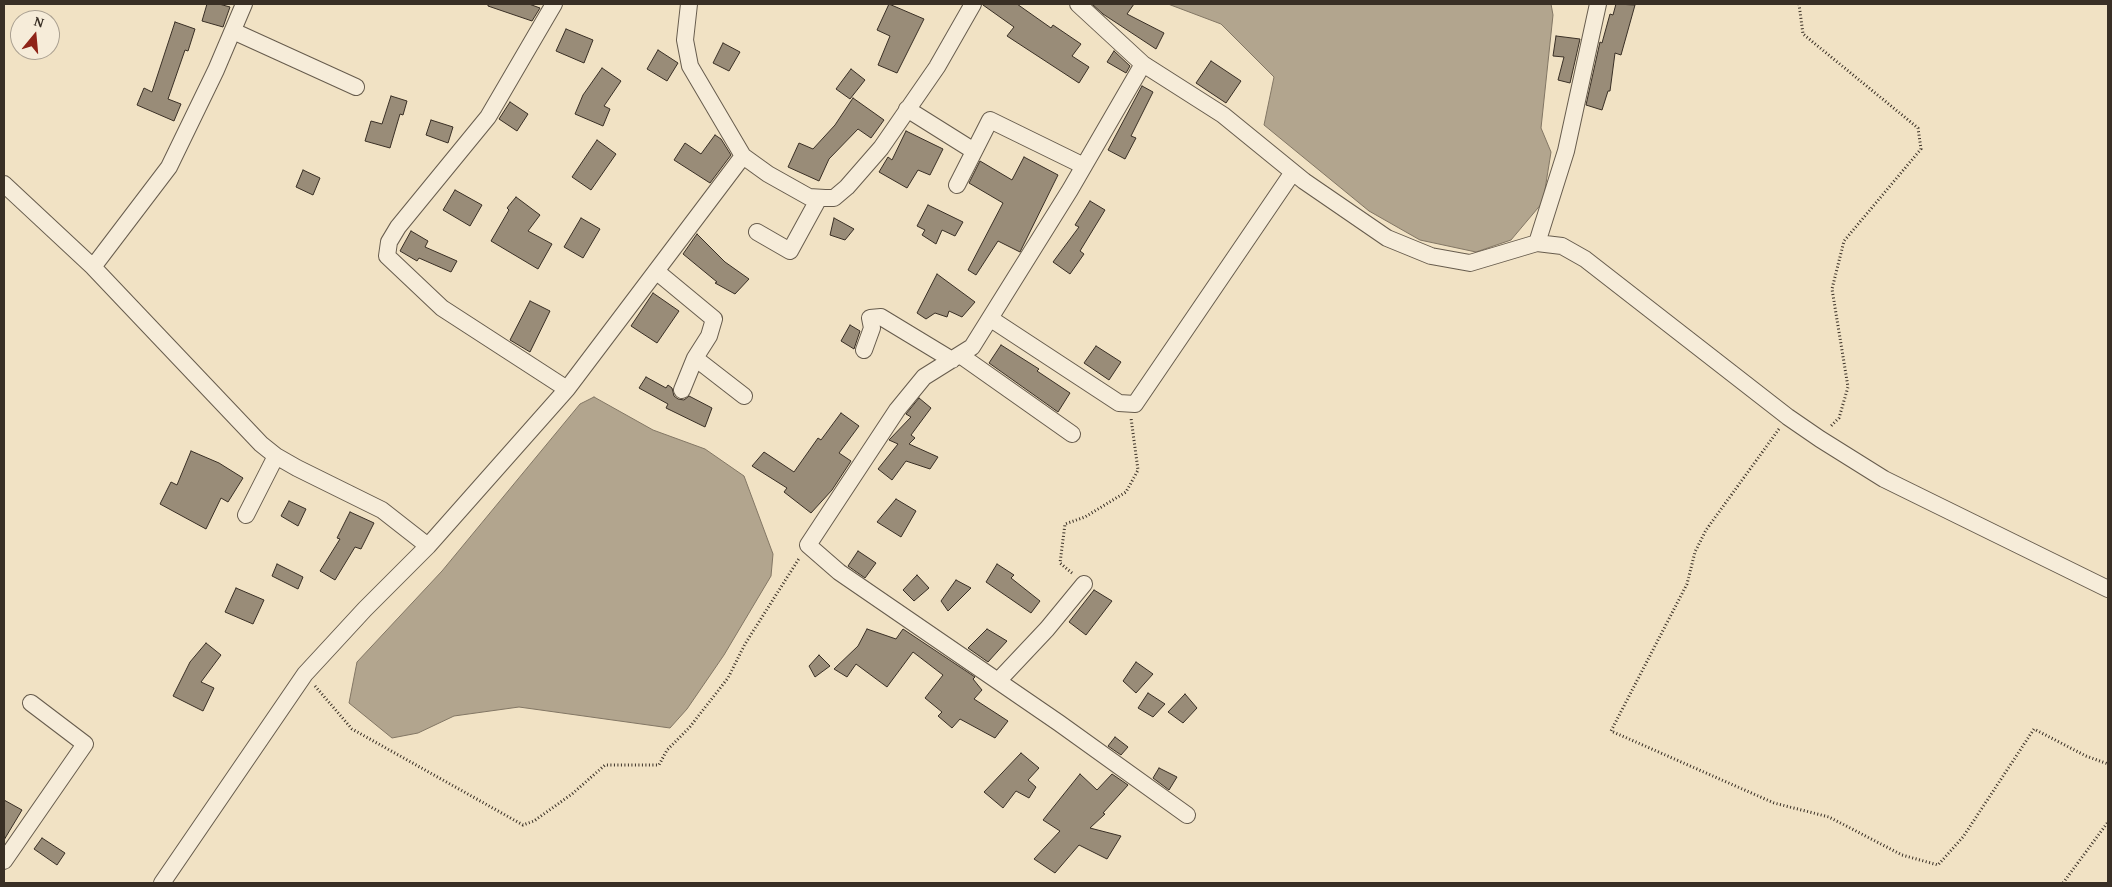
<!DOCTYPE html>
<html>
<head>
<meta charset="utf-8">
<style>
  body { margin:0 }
  #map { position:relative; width:2112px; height:887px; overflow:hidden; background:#f1e2c4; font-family:"Gentium Book Plus",serif }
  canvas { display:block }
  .frame { position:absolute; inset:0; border:5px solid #392f25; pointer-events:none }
  .north { position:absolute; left:10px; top:10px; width:50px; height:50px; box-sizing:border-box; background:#f6ecd9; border:1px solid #aaa091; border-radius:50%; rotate:17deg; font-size:14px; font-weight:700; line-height:20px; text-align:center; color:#392f25 }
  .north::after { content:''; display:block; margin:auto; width:18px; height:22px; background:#8f2418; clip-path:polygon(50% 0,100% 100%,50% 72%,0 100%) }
</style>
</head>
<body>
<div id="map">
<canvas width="2112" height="887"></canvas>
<div class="frame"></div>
<div class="north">N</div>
</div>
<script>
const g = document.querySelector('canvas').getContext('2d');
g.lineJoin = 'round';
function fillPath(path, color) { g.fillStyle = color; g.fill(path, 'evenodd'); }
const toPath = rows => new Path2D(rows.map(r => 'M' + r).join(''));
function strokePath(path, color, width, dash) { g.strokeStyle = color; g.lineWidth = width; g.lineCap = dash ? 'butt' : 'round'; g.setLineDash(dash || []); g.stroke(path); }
const water = toPath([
  [1168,4,1551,4,1553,15,1541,128,1551,152,1543,202,1511,240,1476,252,1420,240,1369,211,1264,125,1274,77,1221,24,1168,4],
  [594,397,653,430,705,449,744,476,773,554,771,576,724,655,687,709,670,728,519,707,454,716,418,733,392,738,349,703,357,662,442,571,580,404,594,397]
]);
fillPath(water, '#b2a58e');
strokePath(water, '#827664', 1);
const building = toPath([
  [207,4,219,4,230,7,223,27,202,21,207,4],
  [488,4,529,4,540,8,532,21,488,6,488,4],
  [889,4,924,19,897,73,878,65,890,36,877,30,889,4],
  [983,4,1017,4,1051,28,1053,25,1081,44,1072,56,1089,67,1079,83,1007,36,1014,27,983,5,983,4],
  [1092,4,1134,4,1127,14,1164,33,1156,49,1103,14,1092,4],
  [1616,4,1635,5,1621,55,1615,53,1610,91,1608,91,1602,110,1586,105,1600,42,1602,43,1610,14,1613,15,1616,4],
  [175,22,195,29,188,51,185,50,168,99,181,104,174,121,137,105,144,88,152,92,175,22],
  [566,29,593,40,584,63,556,51,566,29],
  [1556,36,1580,39,1570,83,1558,80,1564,57,1553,56,1556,36],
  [723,43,740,52,729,71,713,63,723,43],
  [658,50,678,63,667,81,647,69,658,50],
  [1114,51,1130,66,1126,73,1107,62,1114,51],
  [1211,61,1241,81,1226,103,1196,83,1211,61],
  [602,68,621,81,604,106,610,109,603,126,575,114,583,95,602,68],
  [851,69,865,80,850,99,836,89,851,69],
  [1142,86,1153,92,1131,136,1136,138,1125,159,1108,150,1142,86],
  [391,96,407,101,403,115,400,114,390,148,365,141,371,121,382,124,391,96],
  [853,98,884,120,871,138,858,129,829,159,819,181,788,167,799,143,813,149,835,125,853,98],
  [510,102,528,114,517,131,499,119,510,102],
  [431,120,453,127,448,143,426,135,431,120],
  [906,131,943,149,930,175,918,170,907,188,879,172,888,157,892,160,906,131],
  [715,135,721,139,731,155,710,183,674,160,685,143,701,154,715,135],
  [597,140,616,154,591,190,572,177,597,140],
  [1024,157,1058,175,1020,252,998,241,976,275,968,270,1003,203,969,183,980,161,1012,180,1024,157],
  [303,170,320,178,313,195,296,187,303,170],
  [455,190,482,205,470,226,443,210,455,190],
  [516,197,540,215,528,231,552,244,538,269,491,241,509,210,507,208,516,197],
  [1090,201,1105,210,1080,251,1084,254,1070,274,1053,262,1079,227,1075,225,1090,201],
  [928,205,963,222,955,236,942,230,936,244,922,235,925,230,917,226,928,205],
  [581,218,600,229,583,258,564,247,581,218],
  [834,218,854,229,845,240,830,235,834,218],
  [411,231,428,241,425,247,457,261,451,272,419,258,417,261,400,251,411,231],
  [697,234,725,262,749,279,735,294,715,283,717,282,683,254,697,234],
  [937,274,975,302,962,317,949,311,947,317,935,313,926,319,917,313,937,274],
  [653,293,679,311,657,343,631,326,653,293],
  [530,301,550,311,530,352,510,340,530,301],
  [850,325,860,331,854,349,841,341,850,325],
  [1001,345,1039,369,1037,371,1070,393,1058,412,989,363,1001,345],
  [1096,346,1121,362,1109,380,1084,363,1096,346],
  [646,377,666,388,668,385,672,388,674,396,678,399,684,400,689,396,712,408,705,427,666,408,668,404,639,388,646,377],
  [919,398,931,408,911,435,915,438,909,444,938,457,930,469,906,461,892,480,878,469,898,444,889,440,911,417,906,414,919,398],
  [841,413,859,426,839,453,851,461,832,490,811,513,784,492,787,488,752,466,764,452,794,472,818,438,821,440,841,413],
  [191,451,219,463,243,478,228,502,221,498,206,529,160,504,171,482,177,485,191,451],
  [896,499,916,511,901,537,877,522,896,499],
  [289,501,306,509,298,526,281,516,289,501],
  [350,512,374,523,361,549,355,547,335,580,320,571,340,539,337,538,350,512],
  [858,551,876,563,865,578,848,566,858,551],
  [277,564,303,577,298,589,272,576,277,564],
  [997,564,1014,575,1011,578,1040,601,1031,613,986,582,997,564],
  [917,575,929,588,914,601,903,590,917,575],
  [956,580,971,588,948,611,941,601,956,580],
  [236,588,264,600,253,624,225,612,236,588],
  [1094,590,1112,601,1086,635,1069,622,1094,590],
  [867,629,896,639,903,629,975,677,973,679,982,690,974,699,1008,721,995,738,960,719,952,728,938,716,942,712,925,698,943,675,913,652,887,687,856,664,847,677,834,669,858,646,867,629],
  [987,629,1007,641,988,662,968,648,987,629],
  [206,643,221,655,201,682,214,688,203,711,173,696,190,662,206,643],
  [819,655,830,666,815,677,809,666,819,655],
  [1136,662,1153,674,1136,693,1123,681,1136,662],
  [1148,693,1165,704,1153,717,1138,708,1148,693],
  [1185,694,1197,708,1183,723,1168,712,1185,694],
  [1115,737,1128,747,1121,755,1108,746,1115,737],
  [1021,753,1039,768,1028,780,1036,787,1029,798,1016,791,1003,808,984,792,1021,753],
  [1159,768,1177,777,1169,790,1153,778,1159,768],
  [1080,774,1097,790,1112,774,1128,785,1103,813,1105,814,1090,828,1121,836,1107,859,1079,845,1055,873,1034,859,1060,831,1043,820,1080,774],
  [4,800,22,810,4,840,4,800],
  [42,838,65,853,57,865,34,849,42,838]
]);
fillPath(building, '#998c78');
strokePath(building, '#392f25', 1);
const minor = toPath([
  [554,4,488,117,398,227,389,242,387,256,442,308,567,389],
  [689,4,685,40,690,66,743,156,768,174,809,197,825,198,834,198,847,187,881,148,937,67,973,4],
  [1078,4,1143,64,1223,115,1304,181,1387,238,1431,256,1470,263,1537,243,1562,246,1585,259,1788,417,1820,439,1884,479,2108,589],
  [233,31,356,87],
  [1143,64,1070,190,972,347,924,377,897,410,808,545,839,572,1059,723,1187,815],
  [907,109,974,151],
  [4,184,93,267,261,444,276,456,297,468,382,510,428,546],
  [957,185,990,120,1084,166],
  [757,232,790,251,819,198],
  [1537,243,1566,151,1598,4],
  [93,267,169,167,216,70,244,4],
  [656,271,714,319,709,336,695,358,682,390],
  [991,319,1119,403,1135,404,1293,172],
  [864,350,872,328,870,318,881,317,952,360],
  [960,355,1072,434],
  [695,358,744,396],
  [246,515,276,456],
  [998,681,1047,629,1084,584],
  [4,861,85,744,31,703],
  [162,883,305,674,365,609,428,546,567,389,743,156]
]);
strokePath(minor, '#675c4d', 18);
strokePath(toPath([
  [1799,4,1803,34,1918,128,1921,149,1844,241,1832,289,1848,387,1839,418,1830,427],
  [1779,429,1706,530,1695,552,1687,584,1611,731,1774,803,1829,817,1902,855,1938,865,1963,837,2034,729,2086,756,2108,764],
  [1072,573,1060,563,1065,524,1085,517,1126,492,1138,470,1131,418],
  [315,686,352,729,523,825,534,821,572,794,605,765,659,765,667,750,689,728,728,678,745,644,800,557],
  [2063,883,2108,822]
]), '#392f25', 3, [1, 2.5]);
strokePath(minor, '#f6ecd9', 16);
</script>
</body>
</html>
